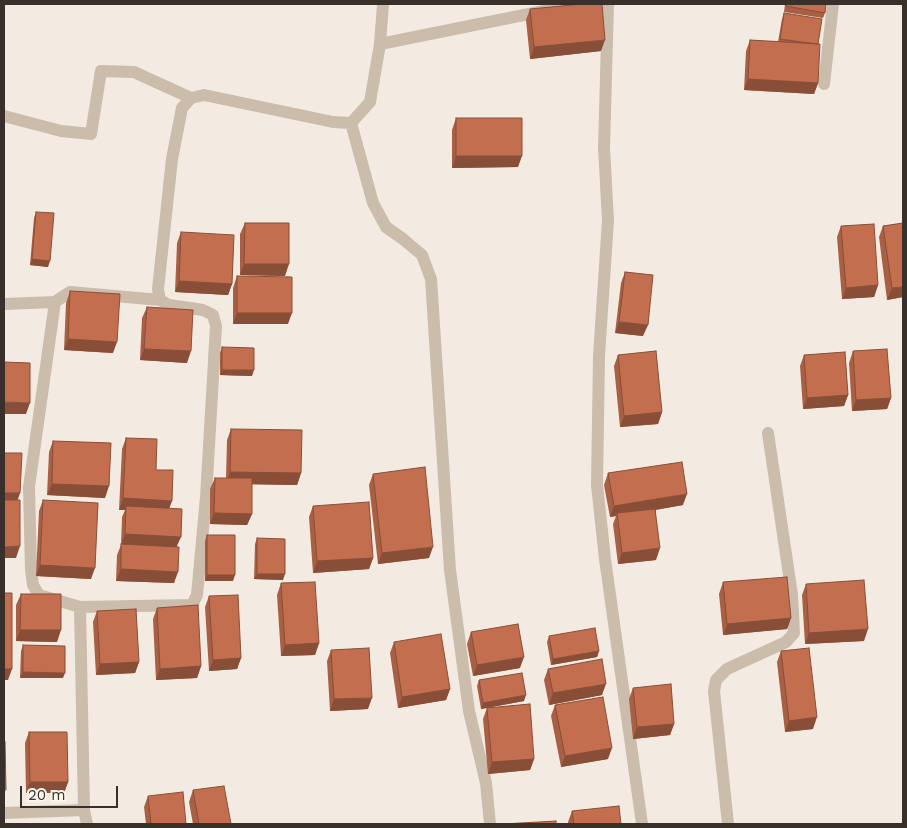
<!DOCTYPE html>
<html>
<head>
<meta charset="utf-8">
<style>
  body { margin:0 }
  #map { position:relative; width:907px; height:828px; overflow:hidden; background:#f3ebe1; font-family:"Work Sans",sans-serif }
  canvas { display:block }
  .frame { position:absolute; inset:0; border:5px solid #3a302b; pointer-events:none }
  .scale { position:absolute; left:20px; top:786px; width:98px; height:22px; box-sizing:border-box; border:2px solid #3a302b; border-top:0; padding-left:6px; font-size:15px; line-height:18px; white-space:nowrap; color:#3a302b; -webkit-text-stroke:4px #faf5ed; paint-order:stroke }
</style>
</head>
<body>
<div id="map">
<canvas width="907" height="828"></canvas>
<div class="frame"></div>
<div class="scale">20 m</div>
</div>
<script>
const g = document.querySelector('canvas').getContext('2d');
g.lineJoin = 'round';
const toPath = rows => new Path2D(rows.map(r => 'M' + r).join(''));
function strokePath(path, color, width, dash) { g.strokeStyle = color; g.lineWidth = width; g.lineCap = dash ? 'butt' : 'round'; g.setLineDash(dash || []); g.stroke(path); }
function fillPath(path, color) { g.fillStyle = color; g.fill(path, 'evenodd'); }
strokePath(toPath([
  [608,4,604,148,608,220,599,356,597,485,605,559,642,824],
  [380,44,578,4],
  [824,84,833,4],
  [4,116,61,131,91,134,101,71,134,72,191,98],
  [351,123,373,203,386,227,403,239,422,255,431,279,450,570,469,711,486,783,490,824],
  [4,304,55,302],
  [80,607,39,595,33,585,31,570,29,487,55,302,70,292,160,300],
  [4,813,84,810],
  [87,824,84,810,80,607,192,605,197,595,206,497,216,326,213,315,203,310,169,305,160,300,158,289,172,159,182,108,191,98,204,95,333,122,351,123,370,102,380,44,383,4],
  [728,824,714,691,716,680,727,669,786,642,794,633,792,595,768,433]
]), '#cbbcac', 12);
fillPath(toPath([
  [785,4,826,4,825,13,823,18,784,12],
  [530,9,601,51,530,59,526,20],
  [784,13,818,44,818,83,814,94,744,90,746,51,750,40,778,42,782,19],
  [456,118,518,167,452,168,452,130],
  [36,212,48,267,30,265,34,218],
  [245,223,285,276,240,275,240,234],
  [903,223,903,297,887,300,879,237,883,226],
  [841,226,878,285,874,297,842,299,837,237],
  [181,232,232,284,228,295,175,292,177,243],
  [625,272,643,336,615,333,621,283],
  [237,276,288,324,233,324,233,288],
  [70,291,113,353,64,350,66,303],
  [147,307,187,363,140,360,142,318],
  [222,347,252,376,220,375,220,353],
  [853,351,891,398,887,409,852,411,849,363],
  [618,355,662,412,658,424,620,427,614,366],
  [804,355,848,395,844,406,803,409,800,366],
  [231,429,301,473,297,485,252,484,252,514,247,525,210,524,210,489,215,478,226,478,227,440],
  [126,438,156,470,169,508,177,547,174,583,116,581,117,555,121,545,122,517,125,510,119,510,122,449],
  [53,441,105,498,47,495,49,452],
  [608,473,683,505,656,510,656,560,618,564,613,524,616,516,610,517,604,485],
  [373,474,429,558,378,564,369,485],
  [43,500,91,579,36,576,39,511],
  [313,506,373,558,369,569,313,573,309,517],
  [207,535,233,581,205,581,205,541],
  [257,538,283,580,254,579,255,544],
  [723,582,791,618,787,629,723,635,719,594],
  [281,583,319,643,315,655,281,656,277,595],
  [806,584,864,641,805,644,802,595],
  [21,594,57,642,16,641,16,605],
  [209,596,241,658,237,669,209,671,205,607],
  [157,608,201,666,197,678,156,680,153,619],
  [97,611,139,662,135,673,96,675,93,622],
  [471,632,520,668,473,676,467,644],
  [549,636,599,651,597,657,551,665,547,642],
  [394,642,450,689,446,700,398,708,390,653],
  [23,645,63,678,20,678,21,651],
  [331,650,368,709,330,711,327,661],
  [781,651,813,729,785,732,777,662],
  [548,669,602,695,549,705,544,680],
  [479,680,524,701,481,709,477,686],
  [633,688,674,724,670,735,633,739,629,699],
  [555,705,608,759,561,767,551,716],
  [487,708,534,759,530,770,488,774,483,719],
  [29,732,68,782,64,793,26,793,25,743],
  [193,790,231,824,193,824,189,802],
  [148,796,186,824,146,824,144,807],
  [572,811,621,824,568,824,568,822]
]), '#a85f44');
fillPath(toPath([
  [605,40,601,51,530,59,534,47],
  [748,79,818,83,814,94,744,90],
  [456,156,522,156,518,167,452,168],
  [32,259,50,261,48,267,30,265],
  [244,264,289,264,285,276,240,275],
  [179,281,232,284,228,295,175,292],
  [878,285,874,297,842,299,846,288],
  [903,287,903,297,887,300,892,288],
  [237,313,292,313,288,324,233,324],
  [619,322,648,325,643,336,615,333],
  [68,339,117,342,113,353,64,350],
  [144,349,191,351,187,363,140,360],
  [222,370,254,370,252,376,220,375],
  [848,395,844,406,803,409,807,398],
  [891,398,887,409,852,411,856,400],
  [4,402,30,403,26,414,4,414],
  [662,412,658,424,620,427,624,416],
  [230,472,301,473,297,485,226,484],
  [52,484,109,486,105,498,47,495],
  [4,493,20,493,16,505,4,504],
  [687,494,683,505,618,516,617,513,616,516,610,517,614,506],
  [123,498,172,501,168,512,126,506,125,510,119,510],
  [214,513,252,514,247,525,210,524],
  [125,534,181,537,176,548,121,546],
  [20,546,16,558,4,558,4,547],
  [433,547,429,558,378,564,382,553],
  [660,548,656,560,618,564,622,553],
  [373,558,369,569,313,573,317,561],
  [40,565,95,568,91,579,36,576],
  [121,569,178,572,174,583,116,581],
  [257,574,285,574,283,580,254,579],
  [207,575,235,575,233,581,205,581],
  [791,618,787,629,723,635,727,624],
  [868,629,864,641,805,644,809,633],
  [20,630,61,630,57,642,16,641],
  [319,643,315,655,281,656,285,645],
  [599,651,597,657,551,665,553,659],
  [524,657,520,668,473,676,477,665],
  [241,658,237,669,209,671,213,660],
  [139,662,135,673,96,675,100,664],
  [201,666,197,678,156,680,160,669],
  [4,669,12,669,8,680,4,680],
  [23,672,65,673,63,678,20,678],
  [606,684,602,695,549,705,553,693],
  [450,689,446,700,398,708,402,697],
  [526,695,524,701,481,709,483,703],
  [372,698,368,709,330,711,334,699],
  [817,717,813,729,785,732,789,721],
  [674,724,670,735,633,739,637,727],
  [612,748,608,759,561,767,565,756],
  [534,759,530,770,488,774,492,762],
  [30,782,68,782,64,793,26,793]
]), '#884e37');
const building = toPath([
  [582,4,602,4,605,40,534,47,530,9,582,4],
  [786,4,826,4,825,13,786,6,786,4],
  [784,13,822,19,818,44,809,43,780,39,784,13],
  [750,40,820,44,818,83,748,79,750,40],
  [456,118,522,118,522,156,456,156,456,118],
  [36,212,54,213,50,261,32,259,36,212],
  [245,223,289,223,289,264,244,264,245,223],
  [903,223,903,287,892,288,883,226,903,223],
  [874,224,878,285,846,288,841,226,874,224],
  [181,232,234,235,232,284,179,281,181,232],
  [625,272,653,275,648,325,619,322,625,272],
  [237,276,292,277,292,313,237,313,237,276],
  [70,291,120,294,117,342,68,339,70,291],
  [147,307,193,310,191,351,144,349,147,307],
  [222,347,254,348,254,370,222,370,222,347],
  [887,349,891,398,856,400,853,351,887,349],
  [656,351,662,412,624,416,618,355,656,351],
  [845,352,848,395,807,398,804,355,845,352],
  [4,362,30,363,30,403,4,402,4,362],
  [231,429,302,430,301,473,230,472,231,429],
  [126,438,157,439,156,470,173,470,172,501,123,498,126,438],
  [53,441,111,443,109,486,52,484,53,441],
  [4,453,22,453,20,493,4,493,4,453],
  [682,462,687,494,614,506,608,473,682,462],
  [425,467,433,547,382,553,373,474,425,467],
  [215,478,252,478,252,514,214,513,215,478],
  [4,500,20,500,20,546,4,547,4,500],
  [43,500,98,503,95,568,40,565,43,500],
  [369,502,373,558,317,561,313,506,369,502],
  [126,506,182,509,181,537,125,534,126,506],
  [655,509,660,548,622,553,617,513,655,509],
  [207,535,235,535,235,575,207,575,207,535],
  [257,538,285,539,285,574,257,574,257,538],
  [121,544,179,547,178,572,121,569,121,544],
  [787,577,791,618,727,624,723,582,787,577],
  [864,580,868,629,809,633,806,584,864,580],
  [315,582,319,643,285,645,281,583,315,582],
  [4,593,12,593,12,669,4,669,4,593],
  [21,594,61,594,61,630,20,630,21,594],
  [238,595,241,658,213,660,209,596,238,595],
  [198,605,201,666,160,669,157,608,198,605],
  [136,609,139,662,100,664,97,611,136,609],
  [518,624,524,657,477,665,471,632,518,624],
  [595,628,599,651,553,659,549,636,595,628],
  [441,634,450,689,402,697,394,642,441,634],
  [23,645,65,646,65,673,23,672,23,645],
  [369,648,372,698,334,699,331,650,369,648],
  [809,648,817,717,789,721,781,651,809,648],
  [602,659,606,684,553,693,548,669,602,659],
  [522,673,526,695,483,703,479,680,522,673],
  [671,684,674,724,637,727,633,688,671,684],
  [603,697,612,748,565,756,555,705,603,697],
  [530,704,534,759,492,762,487,708,530,704],
  [29,732,67,732,68,782,30,782,29,732],
  [4,741,5,741,6,790,4,790,4,741],
  [224,786,231,824,199,824,193,790,224,786],
  [183,792,186,824,151,824,148,796,183,792],
  [619,806,621,824,574,824,572,811,619,806],
  [556,821,556,824,503,824,556,821]
]);
fillPath(building, '#c36f4f');
strokePath(building, '#884e37', 1);
</script>
</body>
</html>
